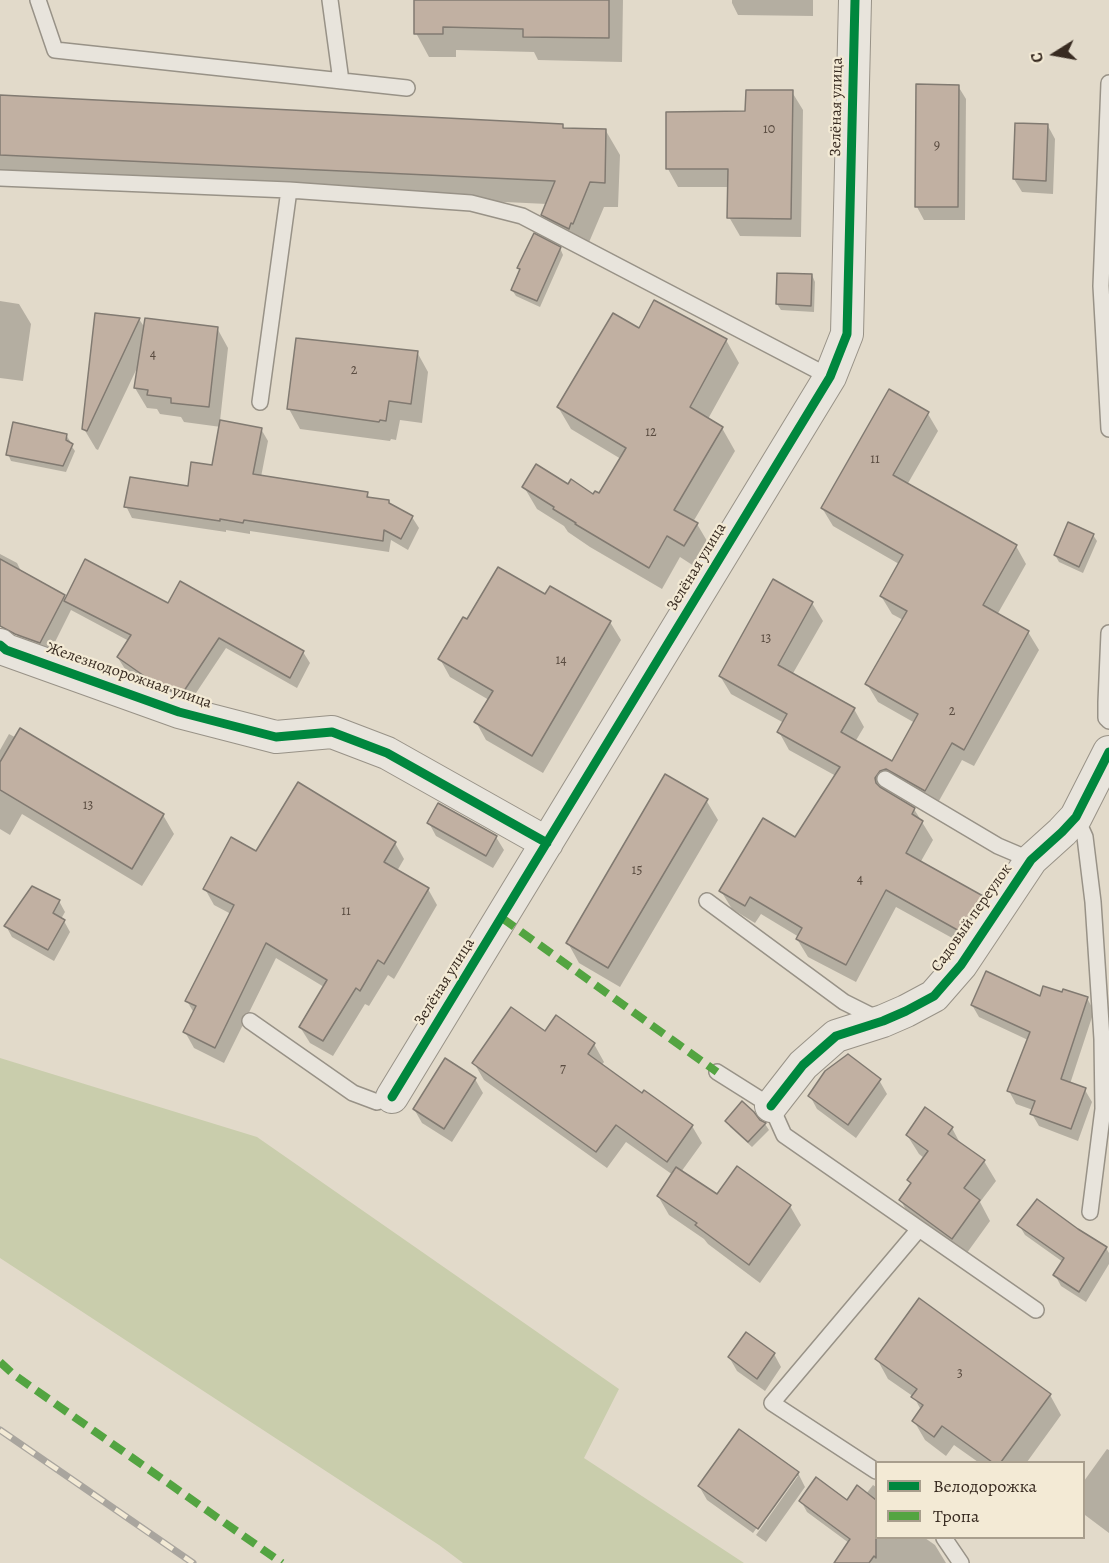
<!DOCTYPE html>
<html>
<head>
<meta charset="utf-8">
<style>
  body { margin:0 }
  #map { position:relative; width:1109px; height:1563px; overflow:hidden; background:#e2daca; font-family:Alegreya,serif }
  canvas { display:block }
  .legend { position:absolute; left:875px; top:1461px; width:210px; height:78px; box-sizing:border-box; background:#f3ead5; border:2px solid #a89e8d; margin:0; padding:8px 10px; list-style:none; font-size:18px; color:#382b21 }
  .legend li { display:flex; align-items:center; gap:12px; height:30px }
  .legend b { width:30px; border:2px solid #a89e8d }
  .north { position:absolute; left:1025px; top:24px; width:60px; height:60px; -webkit-text-stroke:4px #f3ead5; paint-order:stroke; rotate:259deg; font-size:16px; font-weight:700; line-height:24px; text-align:center; color:#382b21 }
  .north::after { content:''; display:block; margin:auto; width:21px; height:27px; background:#382b21; clip-path:polygon(50% 0,100% 100%,50% 72%,0 100%) }
</style>
</head>
<body>
<div id="map">
<canvas width="1109" height="1563"></canvas>
<ul class="legend">
<li><b style="height:8px;background:#00873e"></b>Велодорожка</li>
<li><b style="height:8px;background:#53a441"></b>Тропа</li>
</ul>
<div class="north">С</div>
</div>
<script>
const g = document.querySelector('canvas').getContext('2d');
g.lineJoin = 'round';
function fillPath(path, color) { g.fillStyle = color; g.fill(path, 'evenodd'); }
const toPath = rows => new Path2D(rows.map(r => 'M' + r).join(''));
function strokePath(path, color, width, dash) { g.strokeStyle = color; g.lineWidth = width; g.lineCap = dash ? 'butt' : 'round'; g.setLineDash(dash || []); g.stroke(path); }
function label(font, color, halo, rows, align = 'center') {
  g.font = font + ' Alegreya,serif'; g.lineWidth = 4.5; g.setLineDash([]); g.textBaseline = 'middle'; g.strokeStyle = halo; g.fillStyle = color; for (const [text, x, y, turn = 0] of rows) {
    g.save(); g.translate(x, y); g.rotate((+turn || 0) * Math.PI / 180); g.textAlign = isNaN(turn) ? turn : align; if (halo) g.strokeText(text, 0, 0); g.fillText(text, 0, 0); g.restore();
  }
}
fillPath(toPath([
  [0,1058,257,1137,619,1389,584,1458,744,1563,463,1563,439,1545,0,1258]
]), '#c9cdac');
fillPath(toPath([
  [416,0,623,0,622,62,538,60,534,52,456,50,456,57,429,57,416,33],
  [732,0,813,0,813,16,738,15,732,3],
  [958,86,966,99,965,220,924,220,917,207],
  [792,92,803,110,801,237,740,236,729,217,729,187,678,187,668,169],
  [0,97,562,125,565,130,606,131,620,155,618,207,604,207,587,247,557,239,543,215,547,204,0,178],
  [1017,125,1048,126,1055,139,1053,194,1022,192,1014,179],
  [560,248,563,255,540,307,516,296,512,290,521,271,519,268],
  [812,275,815,282,814,312,781,310,777,304],
  [0,301,19,304,31,324,23,381,0,378],
  [97,314,139,319,145,328,217,328,228,348,220,421,261,429,268,441,261,477,367,493,370,499,390,505,412,517,419,528,408,550,391,540,389,552,250,531,250,534,226,530,226,532,132,518,126,506,189,488,213,467,221,427,184,422,181,417,160,414,157,409,147,408,135,388,138,366,98,450,96,449,84,429],
  [640,330,726,340,739,363,708,419,722,428,735,451,693,522,697,524,710,546,697,568,680,557,662,589,590,547,568,532,564,526,537,509,524,487,568,486,594,496,600,495,621,459,571,429,558,407],
  [417,352,428,372,422,423,400,420,396,440,391,439,390,441,300,429,289,409],
  [928,414,938,431,907,485,1016,546,1026,564,997,615,1028,632,1039,650,974,766,962,760,935,808,890,789,887,793,914,809,933,840,920,863,981,897,992,915,972,949,896,907,856,982,808,957,797,939,799,937,761,914,755,923,732,909,721,891,796,839,836,776,789,750,779,732,784,723,731,694,720,676,812,603,823,621,792,675,854,709,864,727,855,742,892,763,915,723,878,702,867,684,903,620,892,614,881,596,899,564,833,526,822,508],
  [66,435,70,441,70,444,75,451,66,472,11,461,8,454],
  [1093,535,1097,541,1083,573,1059,562,1055,555],
  [0,554,17,563,22,573,64,596,66,600,169,604,303,652,310,663,297,688,226,648,188,705,165,696,125,669,118,658,129,641,71,610,48,656,24,647,16,633,0,613],
  [546,596,610,622,621,640,543,773,486,740,476,722,489,700,450,677,440,659,468,621],
  [9,734,163,815,174,834,142,886,22,814,10,835,0,829,0,750],
  [706,800,718,820,620,987,579,963,568,943],
  [429,823,496,837,504,850,493,868,436,836],
  [395,843,404,859,397,871,428,889,437,905,394,979,388,975,369,1006,365,1004,333,1056,310,1043,300,1027,324,987,276,958,224,1063,194,1048,185,1032,194,1013,187,1001,231,914,214,905,205,889,257,853],
  [59,901,65,912,61,919,64,921,70,932,54,961,12,937,6,926],
  [1063,994,1087,998,1094,1011,1070,1084,1085,1090,1092,1102,1078,1141,1039,1126,1032,1114,1033,1110,1016,1104,1009,1091,1028,1040,979,1017,972,1005,1041,998],
  [556,1017,594,1044,604,1062,601,1066,642,1095,692,1126,702,1143,681,1172,718,1196,790,1206,801,1225,760,1283,708,1244,704,1239,669,1215,658,1196,673,1175,626,1142,607,1168,484,1080,474,1063,545,1033],
  [475,1079,483,1093,452,1142,422,1123,414,1109],
  [879,1080,887,1094,856,1138,817,1109,810,1096],
  [727,1121,758,1121,765,1124,769,1130,752,1147,730,1127],
  [952,1128,961,1145,984,1161,996,1181,980,1202,990,1221,964,1257,912,1220,901,1201,912,1185,909,1180,924,1158,919,1154,907,1135],
  [1019,1225,1106,1248,1109,1253,1109,1264,1086,1302,1061,1286,1055,1275,1063,1262,1025,1235],
  [774,1354,781,1367,765,1391,737,1371,729,1357],
  [877,1359,1050,1395,1061,1415,1027,1462,978,1462,954,1445,946,1456,925,1440,914,1421,921,1410,914,1397,888,1379],
  [1107,1449,1109,1450,1109,1533,1085,1515,1084,1512,1084,1481],
  [798,1473,805,1487,766,1542,756,1535,798,1476,794,1476,753,1533,707,1500,699,1486],
  [873,1485,876,1487,876,1538,925,1538,935,1545,946,1563,836,1563,849,1543,807,1512,801,1501,847,1502,866,1494]
]), '#0003');
const building = toPath([
  [414,0,609,0,609,38,523,37,523,29,443,27,443,34,414,34,414,0],
  [916,84,959,85,958,207,915,207,916,84],
  [746,90,793,90,791,219,727,218,728,169,666,169,666,112,745,111,746,90],
  [0,95,563,124,563,128,606,129,605,183,590,182,573,224,571,223,569,229,541,215,555,181,0,155,0,95],
  [1015,123,1048,124,1046,181,1013,179,1015,123],
  [534,233,561,247,537,301,511,290,520,269,517,268,534,233],
  [777,273,812,274,811,306,776,304,777,273],
  [654,300,727,339,690,407,723,427,674,510,698,523,684,546,667,536,649,568,575,524,576,523,553,509,554,507,522,487,536,464,568,484,571,479,593,494,595,491,599,493,626,448,557,407,613,313,639,328,654,300],
  [95,313,140,318,87,431,82,429,95,313],
  [145,318,218,327,209,407,171,403,171,398,147,395,148,390,134,388,145,318],
  [296,338,418,351,411,404,389,401,386,421,380,420,379,422,287,409,296,338],
  [889,389,929,412,893,475,1017,545,983,605,1029,631,964,750,952,743,925,791,886,769,880,771,875,778,876,783,880,787,915,808,912,814,923,821,906,853,983,896,961,932,886,890,846,965,796,939,802,928,750,897,745,906,719,891,763,818,795,837,840,767,777,732,787,714,719,676,773,579,813,602,778,665,855,708,841,732,892,761,918,714,865,684,907,611,880,596,903,555,821,508,889,389],
  [220,420,262,428,253,474,368,492,367,497,389,500,389,503,413,516,401,539,384,530,383,541,244,520,243,523,220,519,220,521,124,507,130,477,188,486,191,462,212,465,220,420],
  [13,422,67,434,66,440,73,444,63,466,6,455,13,422],
  [1068,522,1094,534,1079,567,1054,555,1068,522],
  [0,559,65,595,40,643,15,634,0,626,0,559],
  [85,559,168,603,180,581,304,651,290,678,219,638,182,694,157,685,117,657,131,635,64,601,85,559],
  [498,567,545,594,550,586,611,621,532,756,474,722,493,691,438,659,463,617,467,619,498,567],
  [20,728,164,814,132,869,0,790,0,762,20,728],
  [665,774,708,799,608,968,566,943,665,774],
  [298,782,396,842,384,862,429,888,384,964,378,960,360,991,356,988,323,1041,299,1027,327,980,266,943,215,1048,183,1032,196,1006,185,1001,234,905,203,889,231,837,256,851,298,782],
  [438,803,497,836,486,856,427,823,438,803],
  [32,886,60,900,53,913,65,920,48,950,4,926,32,886],
  [986,971,1040,996,1043,986,1062,992,1063,989,1088,997,1061,1079,1086,1088,1071,1129,1030,1114,1035,1101,1007,1091,1030,1032,971,1005,986,971],
  [511,1007,545,1031,556,1015,595,1043,588,1054,642,1093,644,1090,693,1125,667,1162,616,1125,596,1152,472,1063,511,1007],
  [848,1054,881,1079,848,1125,808,1096,825,1071,848,1054],
  [445,1058,476,1078,444,1129,413,1109,445,1058],
  [742,1101,754,1112,760,1120,766,1123,748,1142,725,1121,742,1101],
  [925,1107,953,1127,948,1134,985,1160,964,1188,980,1200,952,1239,899,1200,911,1183,907,1180,928,1151,906,1135,925,1107],
  [737,1166,791,1205,749,1265,695,1225,697,1223,657,1196,676,1167,717,1194,737,1166],
  [1037,1199,1078,1229,1107,1247,1079,1292,1053,1275,1064,1258,1017,1225,1037,1199],
  [919,1298,1051,1394,1001,1462,992,1462,942,1426,934,1437,912,1421,923,1405,911,1397,917,1389,875,1359,919,1298],
  [746,1332,775,1353,757,1379,728,1357,746,1332],
  [739,1429,799,1472,758,1529,698,1486,739,1429],
  [816,1477,847,1500,857,1485,876,1500,876,1558,874,1556,869,1563,834,1563,850,1539,799,1501,816,1477]
]);
fillPath(building, '#c1b0a2');
strokePath(building, '#817a71', 1.5);
const service = toPath([
  [38,0,55,50,407,88],
  [330,0,341,81],
  [1109,83,1101,286,1109,429],
  [0,178,289,190],
  [260,402,289,190,471,203,522,216,830,377],
  [1109,633,1106,702,1106,718,1109,721],
  [885,779,998,846,1031,860],
  [1076,817,1085,837,1093,902,1102,1039,1103,1109,1090,1212],
  [707,901,844,1002,880,1020],
  [250,1021,353,1093,377,1102,392,1097],
  [717,1072,771,1106,784,1135,1036,1310],
  [876,1471,772,1403,919,1229],
  [944,1538,961,1563]
]);
const minor = toPath([
  [0,645,6,650,179,712,276,737,332,732,387,753,547,843],
  [392,1097,830,377,847,334,855,0],
  [771,1106,803,1065,836,1036,883,1021,906,1011,934,996,961,965,1031,860,1062,832,1076,817,1109,752]
]);
strokePath(service, '#989287', 18);
strokePath(minor, '#989287', 34);
strokePath(service, '#e8e4dc', 15);
strokePath(minor, '#e8e4dc', 32);
const rail = toPath([
  [0,1430,193,1563]
]);
strokePath(rail, '#a9a59e', 7);
strokePath(rail, '#f3ead5', 4.5, [14]);
strokePath(toPath([
  [502,918,717,1072],
  [0,1362,13,1374,282,1563]
]), '#53a441', 8, [15, 8]);
strokePath(toPath([
  [0,645,6,650,179,712,276,737,332,732,387,753,547,843],
  [392,1097,830,377,847,334,855,0],
  [771,1106,803,1065,836,1036,883,1021,906,1011,934,996,961,965,1031,860,1062,832,1076,817,1109,752]
]), '#00873e', 9);
label('14px', '#5a4c41', null, [
  ["10",769,130],
  ["9",937,146],
  ["4",153,355],
  ["2",354,371],
  ["12",651,433],
  ["11",875,460],
  ["13",766,639],
  ["14",561,661],
  ["2",952,712],
  ["13",88,806],
  ["15",637,871],
  ["4",860,880],
  ["11",346,912],
  ["7",563,1070],
  ["3",960,1374]
]);
label('16px', '#382b21', '#f3ead5', [
  ["Зелёная улица",837,107,-89],
  ["Зелёная улица",697,567,-59],
  ["Железнодорожная улица",129,676,19],
  ["Садовый переулок",972,918,-55],
  ["Зелёная улица",445,982,-58]
]);
</script>
</body>
</html>
